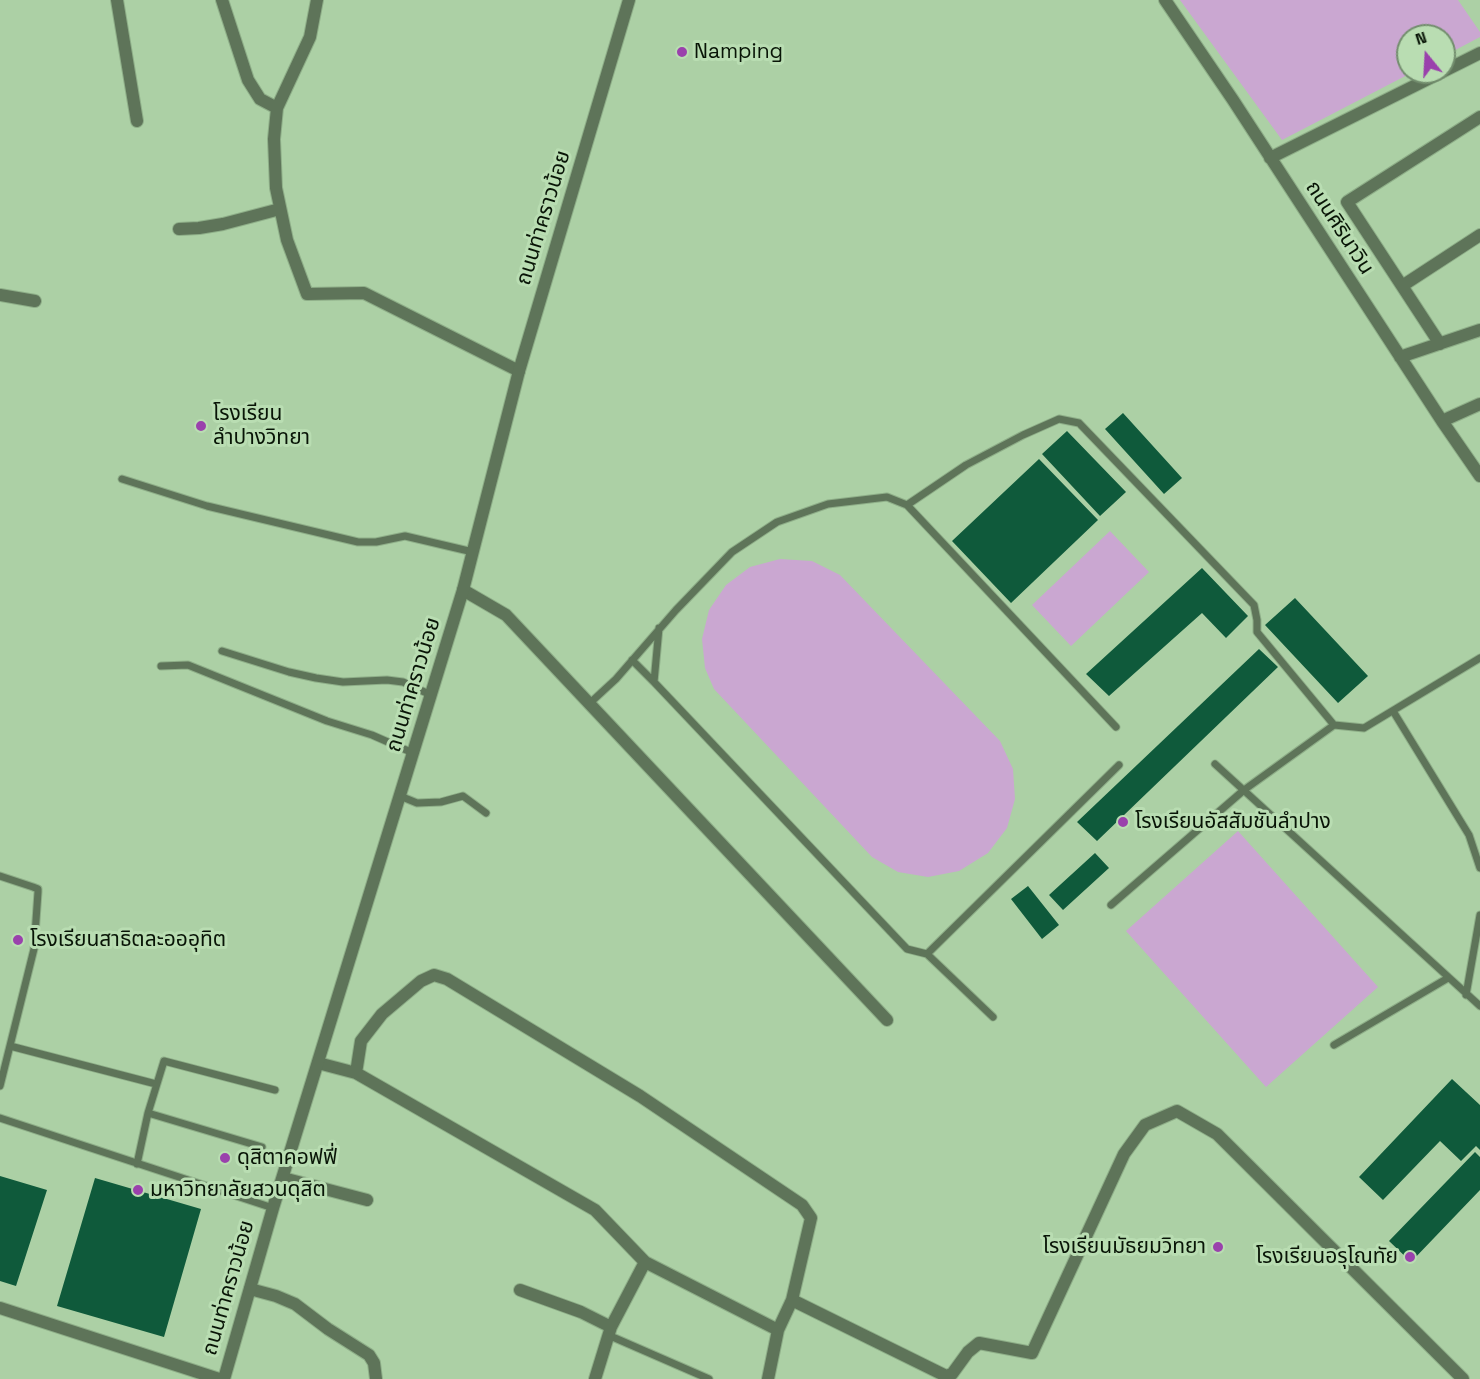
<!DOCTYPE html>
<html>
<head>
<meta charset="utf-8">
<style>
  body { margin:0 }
  #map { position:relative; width:1480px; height:1379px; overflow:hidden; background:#acd0a5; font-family:"Space Grotesk",sans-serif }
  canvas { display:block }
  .north { position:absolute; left:1396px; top:24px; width:60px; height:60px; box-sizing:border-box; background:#b9ddb2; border:2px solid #728d6d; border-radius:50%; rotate:342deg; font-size:16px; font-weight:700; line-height:24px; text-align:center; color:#081406 }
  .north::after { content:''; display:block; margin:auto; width:21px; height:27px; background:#9a41ac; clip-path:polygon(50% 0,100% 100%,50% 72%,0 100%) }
</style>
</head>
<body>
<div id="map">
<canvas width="1480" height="1379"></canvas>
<div class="north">N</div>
</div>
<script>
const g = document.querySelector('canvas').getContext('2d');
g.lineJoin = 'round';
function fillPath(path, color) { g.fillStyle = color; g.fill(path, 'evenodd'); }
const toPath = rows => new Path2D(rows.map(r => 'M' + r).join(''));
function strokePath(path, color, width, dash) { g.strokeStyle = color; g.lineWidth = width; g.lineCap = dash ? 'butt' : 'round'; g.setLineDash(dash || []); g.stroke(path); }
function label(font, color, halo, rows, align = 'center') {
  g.font = font + ' "Space Grotesk","Noto Sans Thai",sans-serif'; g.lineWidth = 6; g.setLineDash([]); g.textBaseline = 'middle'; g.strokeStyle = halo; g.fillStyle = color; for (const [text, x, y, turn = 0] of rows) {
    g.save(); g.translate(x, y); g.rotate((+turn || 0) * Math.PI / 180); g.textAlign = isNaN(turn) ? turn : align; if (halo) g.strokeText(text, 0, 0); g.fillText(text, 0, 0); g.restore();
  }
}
fillPath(toPath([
  [1180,0,1458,0,1480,32,1480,37,1444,56,1444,36,1408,36,1408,72,1413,72,1282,140],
  [1110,531,1149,572,1071,646,1032,605],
  [780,559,812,561,840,575,1000,741,1013,769,1015,799,1007,828,988,853,959,871,928,877,898,872,872,857,714,689,705,668,702,639,709,610,726,585,750,567],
  [1238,831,1378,987,1266,1087,1126,931]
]), '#caa7d1');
fillPath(toPath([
  [1123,413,1182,478,1164,494,1105,429],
  [1067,431,1126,492,1100,516,1042,454],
  [1039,459,1098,520,1011,603,952,541],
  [1202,568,1248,616,1226,638,1202,613,1109,696,1086,674],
  [1295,598,1368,676,1338,703,1265,625],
  [1259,649,1278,667,1097,841,1077,822],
  [1095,853,1109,868,1063,910,1049,895],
  [1028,886,1059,925,1042,939,1011,899],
  [1452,1079,1480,1105,1480,1150,1476,1146,1461,1161,1440,1141,1383,1200,1359,1177],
  [1475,1152,1480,1157,1480,1190,1411,1262,1389,1241],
  [0,1176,47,1190,16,1286,0,1281],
  [95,1178,201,1209,164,1337,57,1306]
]), '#0f5a3b');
const service = toPath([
  [122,479,207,506,358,542,376,542,405,536,473,552],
  [907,505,966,465,1023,435,1059,419,1079,423,1254,605,1257,620,1257,632,1334,725],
  [659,628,654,682,907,949,927,954,993,1017],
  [222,651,289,672,316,678,343,682,387,680,403,682,431,695],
  [632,660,654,682],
  [161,666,188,665,327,721,372,735,413,753],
  [590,703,616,679,676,610,732,552,777,522,828,504,887,497,907,505,1116,727],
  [1393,711,1469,835,1480,868],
  [1215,764,1480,1006],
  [400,796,417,803,441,802,463,796,486,813],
  [0,876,33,887,38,889,38,892,34,949,0,1086],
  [1111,905,1244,790,1334,725,1364,728,1480,658],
  [927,954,1119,765],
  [1466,995,1480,915],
  [1334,1045,1448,978],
  [10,1046,156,1084],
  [148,1113,262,1147],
  [0,1118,273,1208],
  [137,1164,148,1113,164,1061,275,1090],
  [608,1335,709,1379]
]);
const minor = toPath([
  [117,0,137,121],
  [222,0,248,80,260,99,277,108],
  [317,0,310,37,277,108,274,139,276,188,287,240,307,294,364,293,519,371],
  [1165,0,1233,100,1442,421,1480,476],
  [1270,158,1480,53],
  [179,229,199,228,223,224,280,209],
  [1402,286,1480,235],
  [0,295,35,301],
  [1440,344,1347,202,1480,117],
  [1400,357,1480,330],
  [1442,421,1480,404],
  [463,590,506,615,887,1020],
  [318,1063,356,1073,361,1041,382,1014,421,981,434,975,447,979,640,1096,802,1205,811,1218,792,1300,778,1330,768,1379],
  [356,1073,595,1210,645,1262,778,1330],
  [283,1178,367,1200],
  [250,1289,276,1296,295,1304,328,1329,369,1355,374,1363,376,1379],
  [520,1290,581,1312,611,1327],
  [792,1300,946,1376,952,1374,968,1352,979,1343,1032,1353,1124,1154,1145,1125,1177,1111,1217,1134,1463,1379],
  [595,1379,611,1327,645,1262]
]);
const tertiary = toPath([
  [0,1308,219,1379],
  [224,1379,273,1208,463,590,519,371,629,0]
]);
strokePath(service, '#8eae88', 9);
strokePath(minor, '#8eae88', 14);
strokePath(tertiary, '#8eae88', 14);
strokePath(service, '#5e7459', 7);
strokePath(minor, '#5e7459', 12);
strokePath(tertiary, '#5e7459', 12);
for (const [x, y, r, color] of [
  [682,52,6,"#9a41ac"],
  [201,426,6,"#9a41ac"],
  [1123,822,6,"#9a41ac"],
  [18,940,6,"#9a41ac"],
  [225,1158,6,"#9a41ac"],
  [138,1190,6,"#9a41ac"],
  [1218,1247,6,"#9a41ac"],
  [1410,1257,6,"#9a41ac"]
]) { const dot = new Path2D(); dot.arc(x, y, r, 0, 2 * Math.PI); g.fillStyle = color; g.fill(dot); strokePath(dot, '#b9ddb2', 2); }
label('21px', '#081406', '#b9ddb2', [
  ["Namping",694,52],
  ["โรงเรียน",213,414],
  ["ลำปางวิทยา",213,438],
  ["โรงเรียนอัสสัมชันลำปาง",1135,822],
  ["โรงเรียนสาธิตละอออุทิต",30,940],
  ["ดุสิตาคอฟฟี่",237,1158],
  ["มหาวิทยาลัยสวนดุสิต",150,1190],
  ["โรงเรียนมัธยมวิทยา",1206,1247,"right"],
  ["โรงเรียนอรุโณทัย",1398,1257,"right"]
], 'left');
label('21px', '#081406', '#b9ddb2', [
  ["ถนนท่าคราวน้อย",544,218,-73],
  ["ถนนศิรินาวิน",1339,228,57],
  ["ถนนท่าคราวน้อย",414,685,-73],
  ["ถนนท่าคราวน้อย",229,1288,-74]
]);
</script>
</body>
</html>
